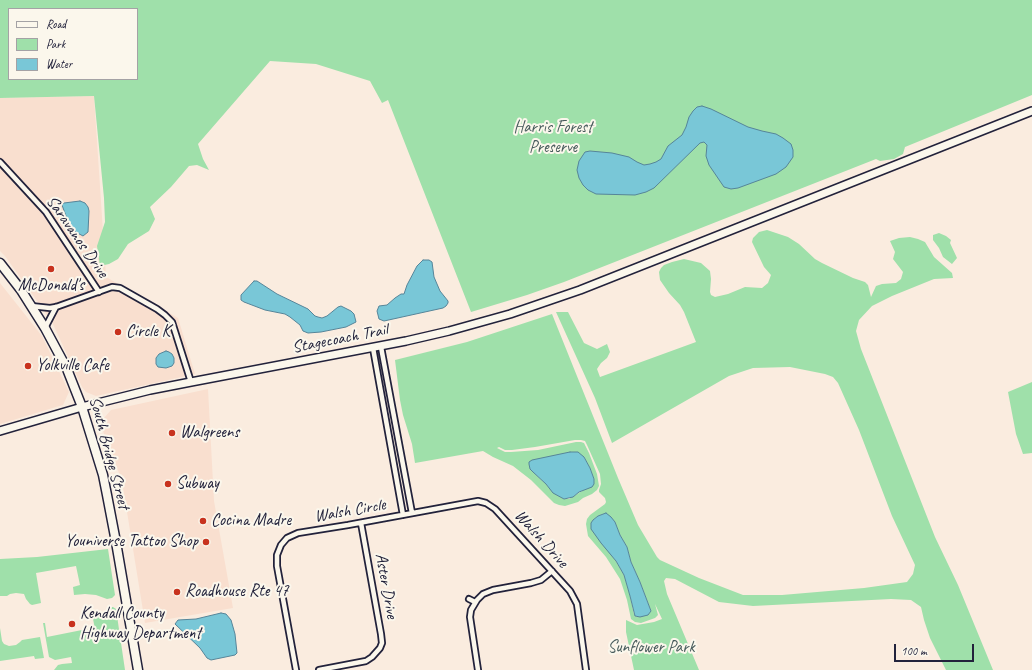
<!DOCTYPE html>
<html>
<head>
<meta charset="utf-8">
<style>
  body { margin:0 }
  #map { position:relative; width:1032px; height:670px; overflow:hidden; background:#faecdf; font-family:Caveat,sans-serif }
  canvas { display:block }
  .legend { position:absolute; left:8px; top:8px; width:130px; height:72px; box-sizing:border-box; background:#fbf7ec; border:1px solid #a4a2a5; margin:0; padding:5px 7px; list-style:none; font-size:12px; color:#22223b }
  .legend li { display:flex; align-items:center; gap:8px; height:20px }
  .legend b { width:20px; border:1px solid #a4a2a5 }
  .scale { position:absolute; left:894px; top:644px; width:80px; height:18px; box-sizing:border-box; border:2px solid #22223b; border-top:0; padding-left:5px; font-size:12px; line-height:14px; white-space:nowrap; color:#22223b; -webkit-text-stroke:3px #fbf7ec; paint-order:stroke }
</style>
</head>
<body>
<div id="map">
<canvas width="1032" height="670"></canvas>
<ul class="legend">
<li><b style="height:5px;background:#fbf7ec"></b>Road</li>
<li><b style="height:11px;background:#9fe0aa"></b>Park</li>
<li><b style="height:11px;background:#79c7d7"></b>Water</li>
</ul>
<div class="scale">100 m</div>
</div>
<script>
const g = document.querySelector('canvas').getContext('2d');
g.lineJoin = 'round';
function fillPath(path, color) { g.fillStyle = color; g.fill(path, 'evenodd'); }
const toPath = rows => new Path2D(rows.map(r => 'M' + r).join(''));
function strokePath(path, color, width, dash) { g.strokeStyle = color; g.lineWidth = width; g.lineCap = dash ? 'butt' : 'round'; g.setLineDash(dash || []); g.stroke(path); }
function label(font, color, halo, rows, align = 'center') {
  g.font = font + ' Caveat,sans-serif'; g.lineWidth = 4; g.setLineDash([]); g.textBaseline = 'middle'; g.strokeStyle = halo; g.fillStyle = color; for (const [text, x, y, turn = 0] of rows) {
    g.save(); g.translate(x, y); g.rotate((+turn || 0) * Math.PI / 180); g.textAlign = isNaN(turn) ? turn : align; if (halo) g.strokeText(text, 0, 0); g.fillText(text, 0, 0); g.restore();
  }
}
fillPath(toPath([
  [94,96,106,277,178,318,195,374,96,396,86,392,82,387,52,322,5,256,0,251,0,98],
  [0,283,42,336,69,392,63,405,56,407,0,424],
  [208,389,214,501,233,608,145,623,122,481,103,431,104,418,111,410]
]), '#f9dfcf');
fillPath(toPath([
  [0,0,1032,0,1032,95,905,147,903,154,894,159,880,161,876,159,564,282,527,295,471,312,388,100,382,103,370,81,316,64,270,61,198,144,203,159,209,170,197,165,189,166,171,187,150,207,155,219,149,231,128,244,118,259,109,264,100,266,97,246,105,222,104,198,94,96,0,98],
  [9,9,137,9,137,79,9,79],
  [767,230,788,237,799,244,815,259,822,263,853,278,865,282,868,285,871,297,876,286,882,284,896,283,901,279,903,272,893,259,895,252,890,241,899,238,910,237,918,239,925,242,934,257,952,273,953,278,934,279,892,296,872,306,859,320,856,331,861,349,935,537,958,585,993,670,946,670,930,638,924,620,921,607,911,600,891,599,753,606,719,602,675,579,666,578,664,581,667,594,699,670,634,670,626,632,626,620,637,625,654,622,662,619,655,604,658,615,655,618,641,623,635,622,631,619,627,600,620,579,606,557,588,536,586,524,587,519,590,515,605,504,606,502,605,498,599,492,599,490,601,484,600,474,587,445,585,441,581,440,575,440,535,447,512,450,505,450,499,447,497,448,505,452,511,452,538,450,576,442,581,442,584,443,589,453,597,474,599,486,597,490,592,494,583,498,578,502,565,506,559,505,554,503,531,480,513,466,493,457,483,451,415,463,412,444,403,415,400,400,395,360,467,342,552,314,618,478,638,525,657,557,660,560,699,578,743,595,782,595,864,588,907,582,913,574,915,565,892,516,859,430,838,383,833,377,825,374,790,367,753,368,729,376,612,443,595,398,556,312,568,312,584,343,597,349,607,344,610,352,607,358,601,363,597,369,600,377,696,342,684,312,680,305,669,293,660,280,659,272,661,268,664,265,672,262,684,259,701,263,710,271,711,279,710,292,711,295,715,297,728,294,745,287,762,288,768,283,771,275,764,267,752,242,753,238,759,232],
  [584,457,590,468,594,479,582,491,569,499,564,499,553,492,546,484,533,472],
  [603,514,615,522,620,535,627,547,631,562,640,582,651,611,636,617,634,614,630,596,624,575,592,521,598,516],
  [939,233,946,236,951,240,950,243,957,258,952,264,943,257,939,248,933,240,933,235],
  [1032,382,1032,453,1023,454,1016,434,1008,392],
  [108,549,115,595,112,598,107,599,96,595,85,594,74,595,73,587,80,585,76,566,36,573,41,603,32,605,30,604,26,599,24,594,16,593,10,594,7,596,0,596,0,559,37,557],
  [109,607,113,607,116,609,125,670,54,670,58,665,62,664,72,663,71,657,55,660,49,657,43,623,45,623,47,637,87,629,88,631,95,629,92,614,109,611],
  [0,628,2,641,4,644,9,646,16,645,20,642,22,640,40,637,44,658,35,659,34,656,0,661]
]), '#9fe0aa');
const water = toPath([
  [702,106,711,109,748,127,762,131,776,134,783,138,791,144,793,150,793,157,786,167,776,174,738,188,731,189,724,187,709,165,706,156,707,145,704,142,700,143,654,188,646,192,635,195,596,194,588,190,583,185,579,178,577,170,579,161,585,152,590,151,612,153,629,157,637,162,644,165,650,164,656,162,661,159,668,146,682,135,686,127,689,117,693,111,697,107,702,106],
  [80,201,85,203,88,207,89,211,88,232,83,236,74,231,66,216,62,205,64,203,80,201],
  [423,260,429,260,432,262,434,277,440,291,448,301,448,303,446,306,443,308,384,321,379,319,377,311,379,306,387,305,395,298,401,294,404,294,407,285,417,266,423,260],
  [254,281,257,281,277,294,308,309,315,316,318,317,322,318,327,316,338,307,341,306,351,311,354,314,356,322,346,327,321,332,308,333,303,331,300,325,290,317,285,314,265,310,244,302,241,300,241,295,254,281],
  [166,351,169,352,172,354,174,358,174,363,172,366,166,368,158,367,156,364,156,358,159,354,166,351],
  [570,452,578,452,584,457,590,468,594,479,594,484,592,487,579,492,573,497,564,499,553,493,546,484,533,472,530,469,529,464,529,462,532,460,570,452],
  [606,513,611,517,615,522,620,535,627,547,631,562,640,582,651,611,648,615,640,617,635,616,630,596,624,575,616,561,601,543,591,529,591,523,593,520,598,516,606,513],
  [221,613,226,614,231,620,235,634,237,653,235,655,211,660,207,658,200,648,175,624,178,620,196,619,221,613]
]);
fillPath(water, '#79c7d7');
strokePath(water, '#568599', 1);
const minor = toPath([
  [0,162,46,212,99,292],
  [31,306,50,308,56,307,112,287,120,288,157,309,165,315,172,322,191,382],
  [45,328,56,307],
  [381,347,412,513],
  [373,348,403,515],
  [469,599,475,602],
  [296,670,277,566,277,555,281,545,287,538,298,533,348,525,478,501,486,503,495,509,570,591,577,604,586,670],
  [319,670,366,661,372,657,380,648,382,643,381,634,361,523],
  [478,670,470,617,471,610,477,600,483,594,493,590,531,583,541,580,552,571]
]);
const primary = toPath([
  [0,431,82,407,150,390,191,382,406,341,449,331,510,314,580,290,1032,111]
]);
const trunk = toPath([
  [0,263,21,290,45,328,67,369,82,407,103,475,107,495,116,542,138,670]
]);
strokePath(minor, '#22223b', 8);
strokePath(primary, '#22223b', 10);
strokePath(trunk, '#22223b', 11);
strokePath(minor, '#fbf7ec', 4.5);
strokePath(primary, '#fbf7ec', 7);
strokePath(trunk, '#fbf7ec', 8);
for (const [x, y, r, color] of [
  [51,269,4,"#c8321e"],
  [118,332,4,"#c8321e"],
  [28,366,4,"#c8321e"],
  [172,433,4,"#c8321e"],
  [168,484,4,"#c8321e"],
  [203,521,4,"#c8321e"],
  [206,542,4,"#c8321e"],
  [177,592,4,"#c8321e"],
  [72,624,4,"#c8321e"]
]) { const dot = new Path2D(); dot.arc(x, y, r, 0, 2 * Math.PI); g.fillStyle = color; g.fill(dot); strokePath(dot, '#fbf7ec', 1.5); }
label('17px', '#485b5c', '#fbf7ec', [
  ["Harris Forest",553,128],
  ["Preserve",553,148],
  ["Sunflower Park",651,648]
]);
label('17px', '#22223b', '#fbf7ec', [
  ["Saravanos Drive",77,237,55],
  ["Stagecoach Trail",340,339,-11],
  ["South Bridge Street",109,453,75],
  ["Walsh Circle",350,511,-10],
  ["Walsh Drive",541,539,48],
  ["Aster Drive",386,586,80]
]);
label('17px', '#22223b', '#fbf7ec', [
  ["McDonald's",51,286,"center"],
  ["Circle K",126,332],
  ["Yolkville Cafe",36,366],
  ["Walgreens",180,433],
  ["Subway",176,484],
  ["Cocina Madre",211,521],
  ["Youniverse Tattoo Shop",198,542,"right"],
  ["Roadhouse Rte 47",185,592],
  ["Kendall County",80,614],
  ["Highway Department",80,634]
], 'left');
</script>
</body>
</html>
